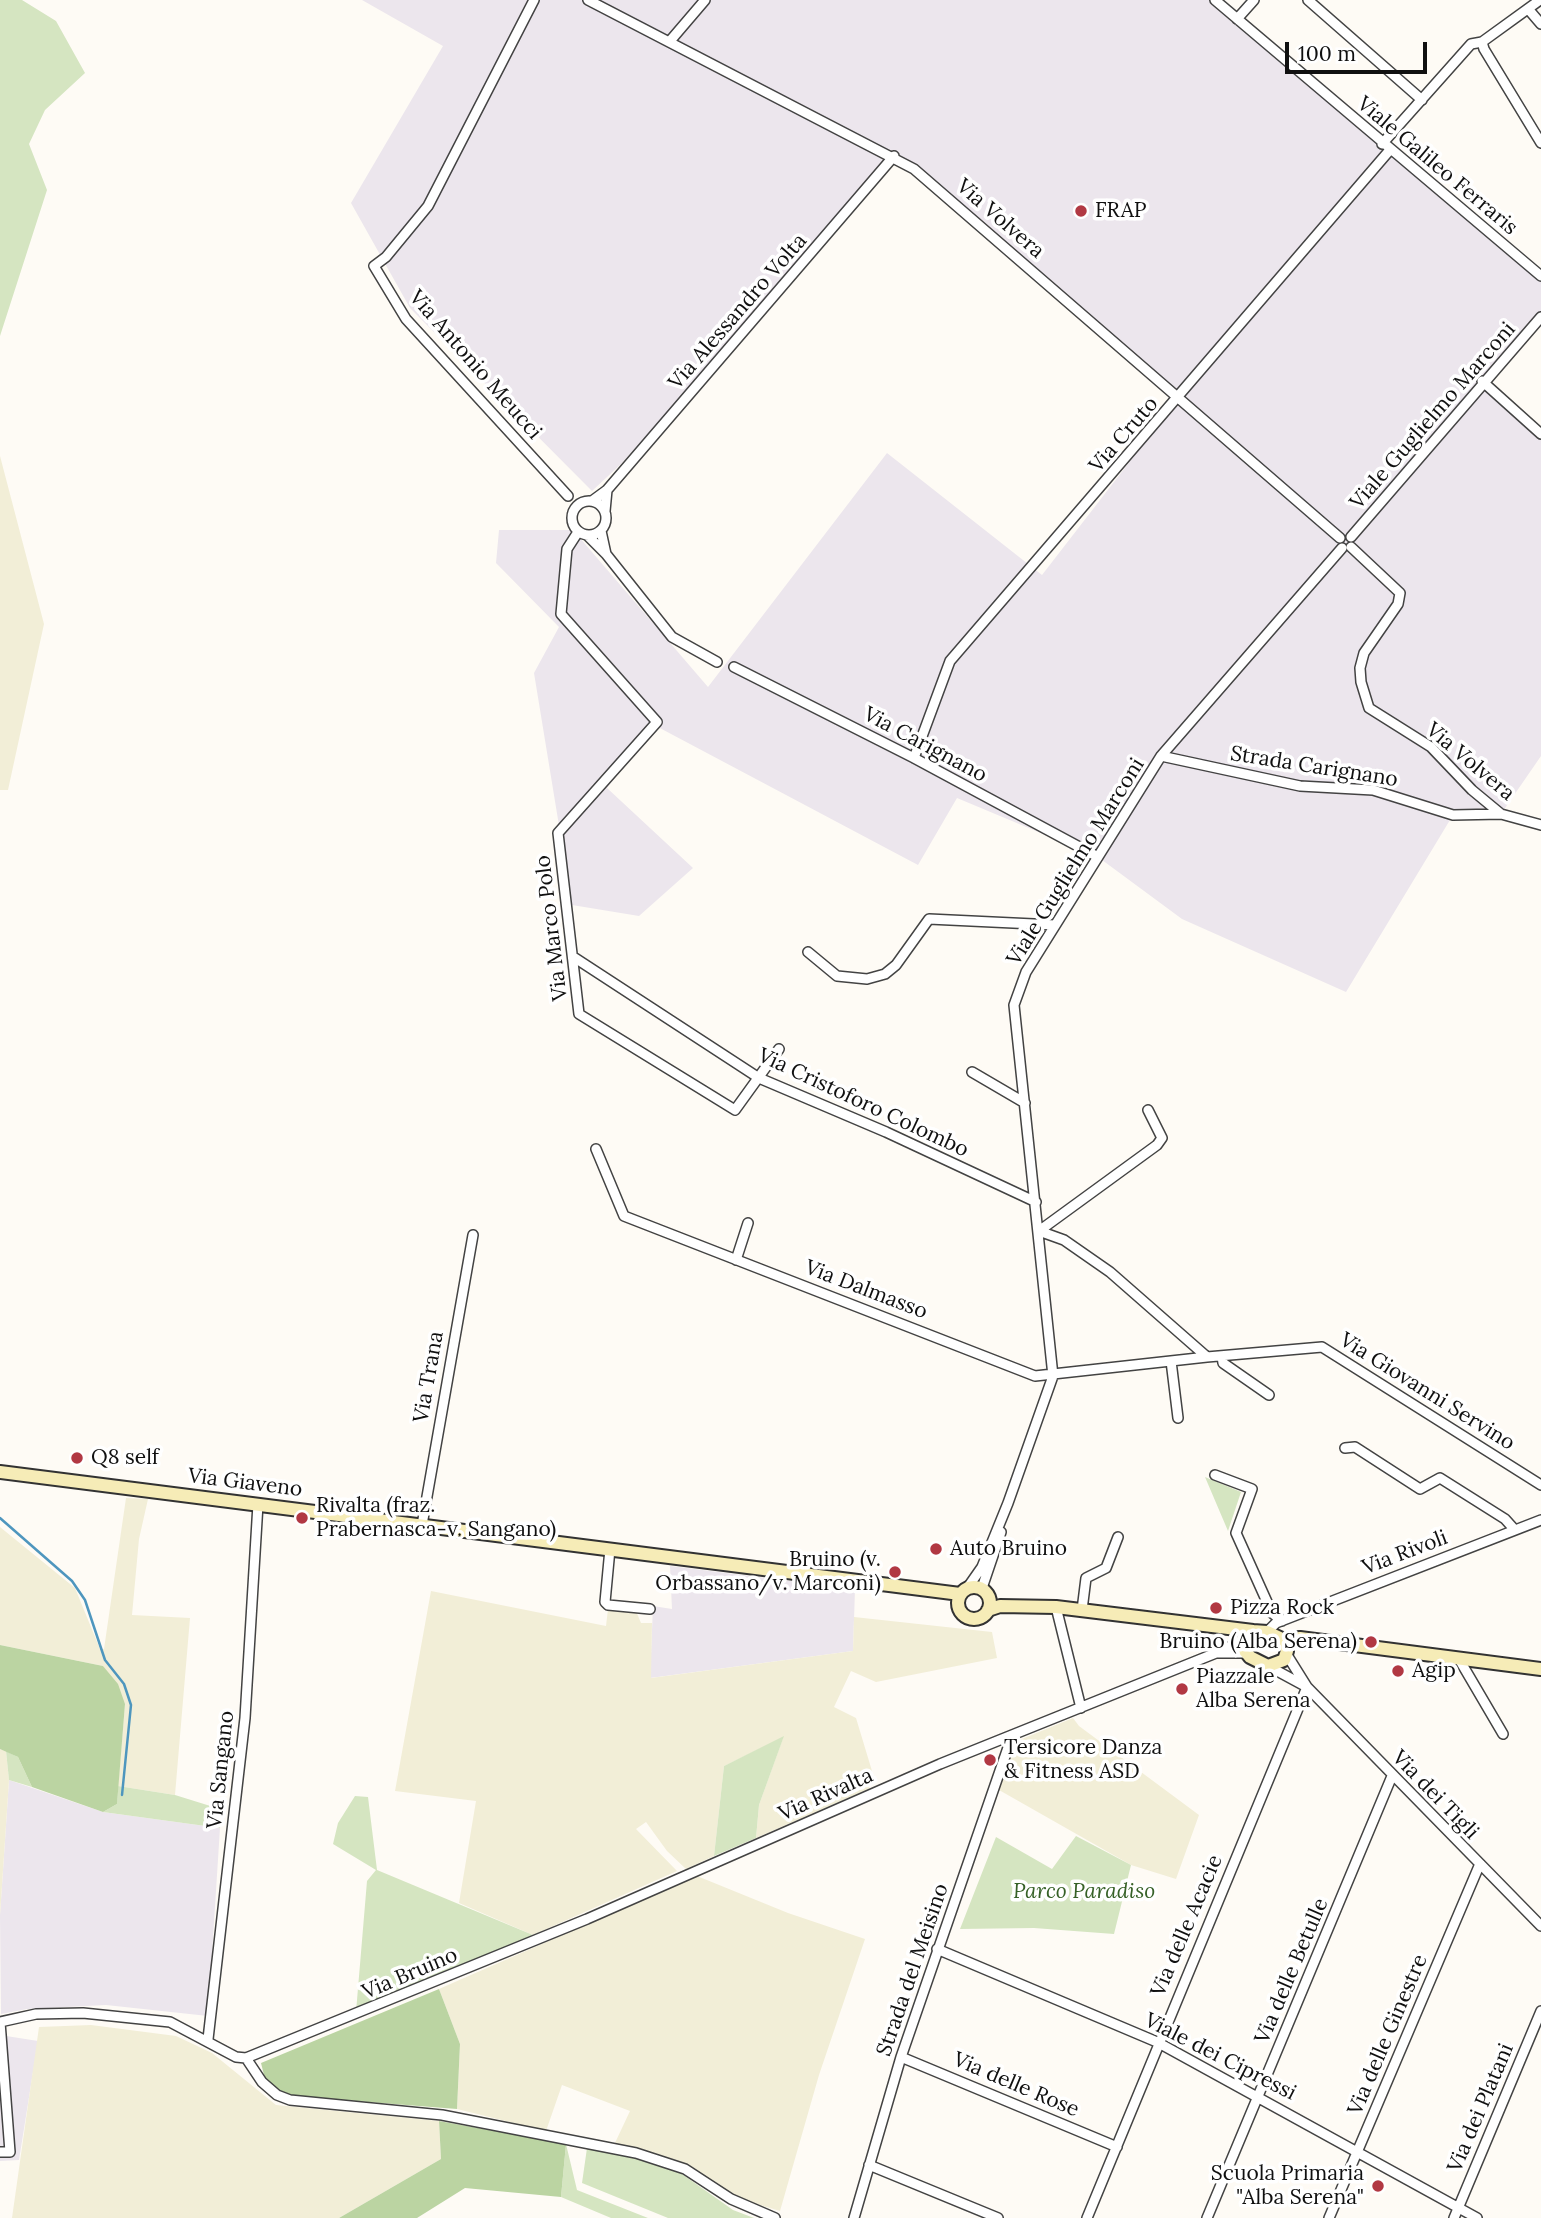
<!DOCTYPE html>
<html>
<head>
<meta charset="utf-8">
<style>
  body { margin:0 }
  #map { position:relative; width:1541px; height:2218px; overflow:hidden; background:#fefbf5; font-family:Lora,serif }
  canvas { display:block }
  .scale { position:absolute; left:1285px; top:42px; width:142px; height:32px; box-sizing:border-box; border:4px solid #101010; border-top:0; padding-left:9px; font-size:21px; line-height:24px; white-space:nowrap; color:#101010; -webkit-text-stroke:5px #fff; paint-order:stroke }
</style>
</head>
<body>
<div id="map">
<canvas width="1541" height="2218"></canvas>
<div class="scale">100 m</div>
</div>
<script>
const g = document.querySelector('canvas').getContext('2d');
g.lineJoin = 'round';
function fillPath(path, color) { g.fillStyle = color; g.fill(path, 'evenodd'); }
const toPath = rows => new Path2D(rows.map(r => 'M' + r).join(''));
function strokePath(path, color, width, dash) { g.strokeStyle = color; g.lineWidth = width; g.lineCap = dash ? 'butt' : 'round'; g.setLineDash(dash || []); g.stroke(path); }
function label(font, color, halo, rows, align = 'center') {
  g.font = font + ' Lora,serif'; g.lineWidth = 7; g.setLineDash([]); g.textBaseline = 'middle'; g.strokeStyle = halo; g.fillStyle = color; for (const [text, x, y, turn = 0] of rows) {
    g.save(); g.translate(x, y); g.rotate((+turn || 0) * Math.PI / 180); g.textAlign = isNaN(turn) ? turn : align; if (halo) g.strokeText(text, 0, 0); g.fillText(text, 0, 0); g.restore();
  }
}
fillPath(toPath([
  [362,0,1216,0,1541,276,1541,317,1482,381,1541,434,1541,756,1501,814,1453,815,1346,992,1182,919,1098,857,957,798,918,865,656,726,607,788,693,868,639,916,572,905,534,673,559,627,496,563,499,530,573,530,708,687,887,453,1042,575,1179,398,894,157,621,464,592,491,410,308,351,203,443,46],
  [670,1566,855,1589,853,1651,650,1678,653,1606,672,1609],
  [9,1780,103,1812,220,1828,208,2016,106,2005,27,2009,1,2014,0,1915],
  [0,2035,38,2041,19,2160,0,2161]
]), '#ece6ed');
fillPath(toPath([
  [0,456,44,624,8,790,0,790],
  [126,1498,148,1499,139,1539,132,1615,190,1618,175,1795,118,1786,125,1704,103,1666,0,1645,0,1527,75,1588,100,1649,104,1649],
  [431,1591,606,1626,608,1609,636,1611,641,1623,652,1623,651,1678,853,1651,854,1617,992,1632,997,1658,876,1682,851,1671,834,1707,856,1718,872,1771,869,1789,756,1838,759,1805,783,1738,724,1766,714,1856,686,1869,667,1851,646,1822,636,1829,677,1871,533,1935,459,1903,476,1801,395,1791],
  [1073,1718,1079,1726,1199,1815,1176,1879,1131,1865,999,1790,1010,1750,1017,1741],
  [0,1749,6,1751,9,1780,0,1915],
  [697,1876,788,1913,865,1939,819,2075,780,2211,733,2197,686,2165,614,2145,630,2111,562,2085,546,2131,457,2109,460,2044,439,1989],
  [91,2025,176,2036,212,2053,276,2105,439,2121,441,2159,339,2218,12,2218,39,2027]
]), '#f2eed7');
fillPath(toPath([
  [0,0,22,0,56,21,85,73,45,110,29,144,47,190,0,336],
  [1205,1477,1241,1492,1228,1531],
  [784,1736,759,1805,756,1838,714,1856,724,1766],
  [6,1751,18,1757,32,1787,9,1780],
  [118,1786,175,1795,220,1809,220,1828,103,1812,117,1804],
  [355,1796,368,1797,377,1870,533,1935,356,2012,367,1881,376,1870,333,1844,338,1823],
  [1076,1836,1131,1865,1114,1934,1034,1928,960,1929,996,1837,1052,1869],
  [566,2144,577,2190,648,2218,611,2218,561,2197],
  [587,2148,643,2160,682,2174,733,2210,754,2218,668,2218,582,2183]
]), '#d5e5c1');
fillPath(toPath([
  [0,1645,103,1666,118,1684,125,1704,117,1804,103,1812,32,1787,18,1757,0,1749],
  [439,1989,460,2044,457,2109,292,2096,279,2091,265,2079,261,2063],
  [439,2121,566,2144,561,2197,465,2188,417,2218,339,2218,441,2159]
]), '#bbd4a2');
strokePath(toPath([
  [0,1518,72,1581,85,1600,105,1660,124,1684,131,1705,122,1795]
]), '#4e96be', 2.5);
const street = toPath([
  [534,0,428,206,386,257,374,266,406,319,568,496],
  [588,0,914,169,1340,538],
  [1215,0,1541,276],
  [1308,0,1422,100],
  [1529,10,1541,24],
  [1237,19,1254,0],
  [670,41,705,0],
  [1482,42,1484,49,1541,143],
  [1382,144,1471,44,1482,42,1540,0],
  [1482,381,1541,434],
  [607,490,894,156],
  '572 518a17 17 0 1 1 34 0a17 17 0 1 1-34 0Z',
  [592,501,607,490,605,511],
  [578,532,567,549,561,614,657,722,558,833,579,1014,735,1110,779,1049],
  [588,536,606,554,601,531],
  [1351,537,1541,317],
  [1351,547,1400,593,1398,604,1364,653,1360,668,1361,682,1369,708,1431,747,1472,790,1501,814,1541,825],
  [606,554,672,637,717,662],
  [734,667,914,758,1098,857],
  [1161,756,1300,786,1373,790,1453,815,1501,814],
  [914,758,950,661,1389,151],
  [808,952,837,976,867,979,885,974,896,965,929,919,1055,925],
  [575,958,759,1078,886,1132,1036,1202],
  [972,1072,1025,1103],
  [596,1149,624,1216,1035,1376,1207,1357],
  [1039,1231,1064,1240,1110,1272,1207,1357,1322,1347,1541,1485],
  [1039,1231,1157,1145,1162,1138,1148,1110],
  [736,1260,748,1223],
  [1222,1356,1223,1363,1269,1395],
  [1171,1361,1178,1418],
  [1345,1448,1355,1447,1420,1489,1440,1478,1505,1519,1514,1529],
  [1215,1475,1252,1489,1236,1533,1272,1613,1282,1621],
  [422,1525,473,1235],
  [610,1549,605,1602,608,1605,650,1609],
  [968,1587,982,1567,1008,1503,1053,1376,1014,1005,1026,972,1161,756,1342,548],
  [982,1588,1001,1532],
  [1056,1607,1081,1708],
  [1082,1610,1086,1578,1106,1568,1118,1537],
  [1267,1632,1276,1623,1541,1520],
  [1242,1641,1216,1653,1246,1653],
  [1287,1655,1307,1687,1541,1926],
  [1459,1659,1503,1734],
  [1268,1666,1305,1686],
  [937,1949,1157,2042,1477,2218],
  [0,2022,36,2014,83,2013,170,2022,236,2057,246,2058,262,2082,277,2095,290,2100,442,2115,636,2153,685,2169,731,2199,775,2218],
  [208,2039,245,1718,258,1504],
  [901,2057,1117,2147],
  [246,2058,587,1919,940,1764,1216,1653],
  [0,2152,10,2152,0,2022],
  [869,2165,998,2218],
  [854,2218,901,2057,1012,1736],
  [1087,2218,1307,1687],
  [1207,2218,1392,1776],
  [1329,2218,1479,1866],
  [1454,2218,1541,2011]
]);
const secondary = toPath([
  [0,1472,960,1594],
  '958 1603a16 16 0 1 1 32 0a16 16 0 1 1-32 0Z',
  [988,1610,1000,1606,1056,1607,1253,1631],
  [1253,1631,1267,1632,1284,1640,1287,1651,1284,1660,1268,1666,1250,1657,1242,1647,1242,1641,1253,1631],
  [1284,1640,1300,1638,1541,1669]
]);
strokePath(street, '#434343', 12);
strokePath(secondary, '#323232', 16);
strokePath(street, '#fff', 9);
strokePath(secondary, '#f6ecb7', 12);
for (const [x, y, r, color] of [
  [1081,211,7,"#b13843"],
  [77,1458,7,"#b13843"],
  [302,1518,7,"#b13843"],
  [936,1549,7,"#b13843"],
  [895,1572,7,"#b13843"],
  [1216,1608,7,"#b13843"],
  [1371,1642,7,"#b13843"],
  [1398,1671,7,"#b13843"],
  [1182,1689,7,"#b13843"],
  [990,1760,7,"#b13843"],
  [1378,2186,7,"#b13843"]
]) { const dot = new Path2D(); dot.arc(x, y, r, 0, 2 * Math.PI); g.fillStyle = color; g.fill(dot); strokePath(dot, '#fff', 2.5); }
label('21px', '#101010', '#fff', [
  ["Viale Galileo Ferraris",1437,166,40],
  ["Via Volvera",1000,219,41],
  ["Via Alessandro Volta",738,312,-49],
  ["Via Antonio Meucci",475,365,49],
  ["Viale Guglielmo Marconi",1433,416,-49],
  ["Via Cruto",1124,435,-49],
  ["Via Carignano",925,745,28],
  ["Via Volvera",1470,762,40],
  ["Strada Carignano",1314,767,9],
  ["Viale Guglielmo Marconi",1076,862,-58],
  ["Via Marco Polo",552,928,-97],
  ["Via Cristoforo Colombo",863,1103,25],
  ["Via Dalmasso",866,1290,21],
  ["Via Trana",429,1377,-80],
  ["Via Giovanni Servino",1427,1392,32],
  ["Via Giaveno",245,1483,7],
  ["Via Rivoli",1405,1553,-21],
  ["Via Sangano",221,1770,-84],
  ["Via Rivalta",826,1795,-24],
  ["Via dei Tigli",1435,1795,46],
  ["Via delle Acacie",1187,1926,-67],
  ["Strada del Meisino",913,1970,-71],
  ["Via delle Betulle",1292,1971,-67],
  ["Via Bruino",410,1974,-23],
  ["Via delle Ginestre",1388,2035,-67],
  ["Viale dei Cipressi",1220,2057,27],
  ["Via delle Rose",1016,2085,23],
  ["Via dei Platani",1481,2108,-67]
]);
label('21px', '#101010', '#fff', [
  ["FRAP",1095,211],
  ["Q8 self",91,1458],
  ["Rivalta (fraz.",316,1506],
  ["Prabernasca-v. Sangano)",316,1530],
  ["Auto Bruino",950,1549],
  ["Bruino (v.",881,1560,"right"],
  ["Orbassano/v. Marconi)",881,1584,"right"],
  ["Pizza Rock",1230,1608],
  ["Bruino (Alba Serena)",1357,1642,"right"],
  ["Agip",1412,1671],
  ["Piazzale",1196,1677],
  ["Alba Serena",1196,1701],
  ["Tersicore Danza",1004,1748],
  ["& Fitness ASD",1004,1772],
  ["Scuola Primaria",1364,2174,"right"],
  ["\"Alba Serena\"",1364,2198,"right"]
], 'left');
label('italic 21px', '#366127', '#fff', [
  ["Parco Paradiso",1084,1892]
]);
</script>
</body>
</html>
